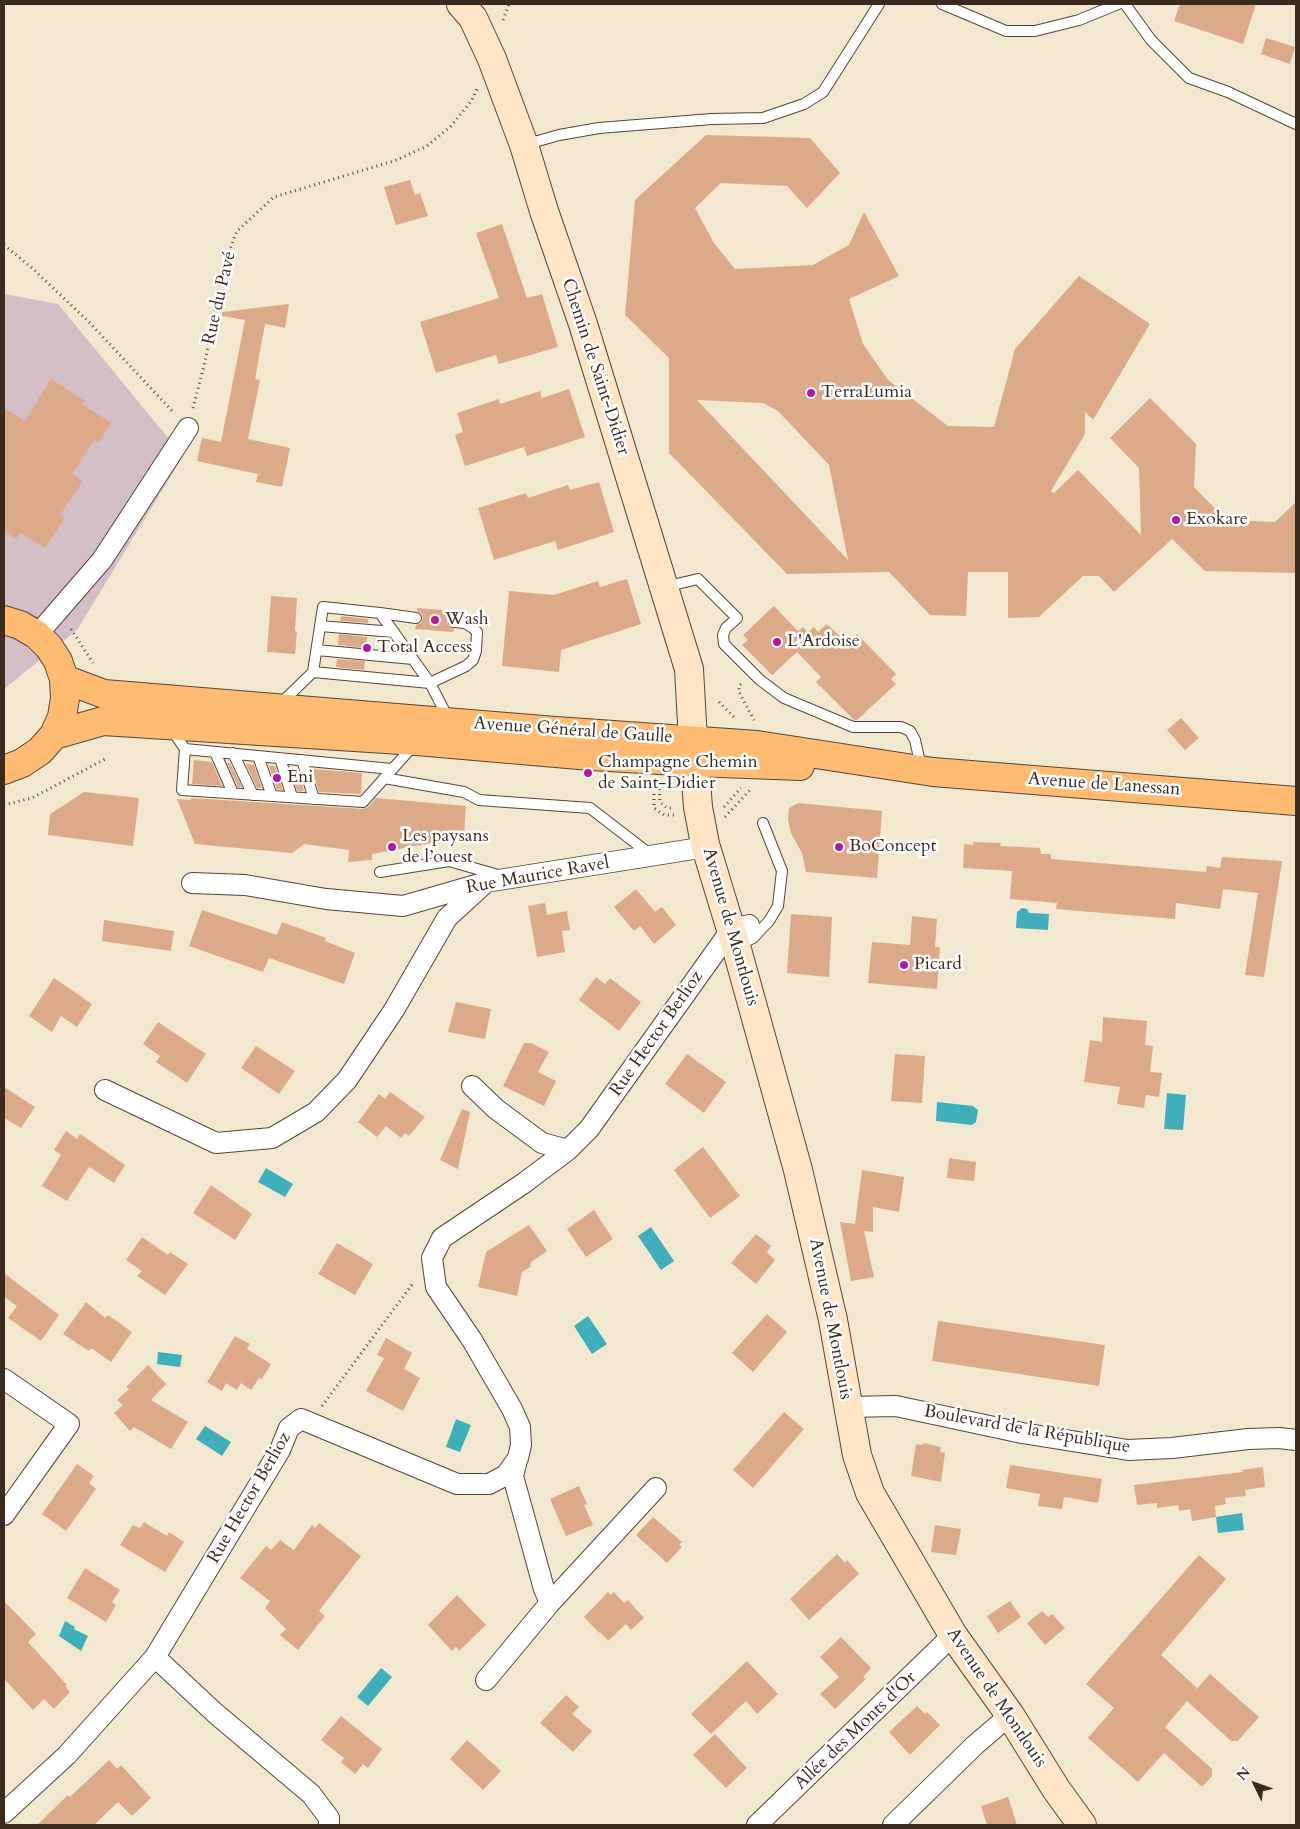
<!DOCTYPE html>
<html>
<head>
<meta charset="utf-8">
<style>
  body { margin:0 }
  #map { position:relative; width:1300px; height:1829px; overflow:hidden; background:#f1e8cf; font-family:Cardo,serif }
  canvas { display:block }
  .frame { position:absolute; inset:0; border:5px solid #3b2a1e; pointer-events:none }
  .north { position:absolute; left:1230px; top:1759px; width:50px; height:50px; -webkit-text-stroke:4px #fff; paint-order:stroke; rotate:312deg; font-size:14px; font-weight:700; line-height:20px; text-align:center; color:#3b2a1e }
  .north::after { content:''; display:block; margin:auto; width:18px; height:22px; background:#3b2a1e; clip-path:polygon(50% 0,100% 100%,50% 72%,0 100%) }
</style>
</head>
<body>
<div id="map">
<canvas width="1300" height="1829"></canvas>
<div class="frame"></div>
<div class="north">N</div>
</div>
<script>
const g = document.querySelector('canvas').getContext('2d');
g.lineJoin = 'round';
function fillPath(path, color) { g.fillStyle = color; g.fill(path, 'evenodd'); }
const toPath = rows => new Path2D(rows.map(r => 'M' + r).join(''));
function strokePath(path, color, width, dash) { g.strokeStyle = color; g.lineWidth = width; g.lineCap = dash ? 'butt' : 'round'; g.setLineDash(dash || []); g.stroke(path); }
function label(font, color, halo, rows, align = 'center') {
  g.font = font + ' Cardo,serif'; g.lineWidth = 5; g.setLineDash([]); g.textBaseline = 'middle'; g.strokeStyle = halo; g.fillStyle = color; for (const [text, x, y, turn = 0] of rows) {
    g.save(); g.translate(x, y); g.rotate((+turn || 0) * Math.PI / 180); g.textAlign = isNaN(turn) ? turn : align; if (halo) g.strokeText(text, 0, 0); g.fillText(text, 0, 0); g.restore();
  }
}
fillPath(toPath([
  [4,294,58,304,183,456,77,630,4,689]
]), '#d2bec4');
fillPath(toPath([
  [1022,908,1027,909,1029,913,1049,914,1048,930,1016,928,1017,912],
  [1167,1093,1186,1095,1183,1130,1164,1129],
  [937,1102,973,1106,978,1110,976,1122,972,1125,936,1121],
  [266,1168,293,1184,285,1197,258,1182],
  [651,1227,674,1261,661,1270,638,1236],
  [588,1316,607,1344,592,1354,574,1326],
  [158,1352,182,1355,180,1367,157,1364],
  [456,1419,471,1425,460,1452,446,1447],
  [205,1426,231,1442,222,1456,196,1439],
  [1242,1513,1244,1530,1218,1533,1216,1517],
  [65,1621,75,1627,74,1629,88,1636,81,1651,59,1636],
  [381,1668,392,1677,368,1706,357,1697]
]), '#40afbc');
fillPath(toPath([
  [1180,4,1256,4,1243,44,1174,21],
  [1266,38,1295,47,1290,64,1261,54],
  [706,135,810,138,840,173,807,208,787,186,721,183,695,208,714,243,735,269,813,265,849,245,864,212,899,276,849,299,863,344,888,380,948,426,994,427,1015,349,1079,276,1150,324,1093,420,1085,412,1085,434,1051,491,1054,493,1078,470,1141,535,1139,468,1110,438,1150,398,1196,444,1194,487,1226,520,1275,522,1296,502,1296,573,1205,571,1172,539,1114,592,1099,576,1083,576,1039,617,1008,618,1008,572,968,572,966,616,930,615,889,572,787,574,669,453,669,358,625,315,635,200],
  [697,400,763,403,778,411,829,465,848,560],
  [410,180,415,195,420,193,428,216,396,225,384,187],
  [502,224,527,298,542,294,558,347,499,364,496,355,436,373,420,322,499,298,476,233],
  [289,304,285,328,265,324,255,379,260,380,248,439,290,448,282,487,256,482,258,474,197,461,202,438,221,442,245,320,222,316,222,312],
  [51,379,85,401,82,404,111,423,98,443,94,440,72,474,83,481,60,515,65,518,45,548,20,533,16,539,4,531,4,408,25,421],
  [569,389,585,437,527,456,524,447,465,466,455,435,463,432,457,413,499,399,500,404,540,391,542,398],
  [599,482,614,532,558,550,555,541,494,560,478,508,526,493,528,498,568,485,570,490],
  [627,579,641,624,561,650,559,672,502,666,509,591,554,595,598,581,600,587],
  [271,596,297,598,295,630,297,633,295,654,267,652],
  [774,606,798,631,803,627,808,632,814,627,818,632,827,624,847,643,857,634,896,674,891,679,896,684,857,720,854,720,816,682,821,677,797,652,772,675,742,645,748,640,743,635],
  [417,608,455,611,455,615,451,616,447,621,448,625,454,629,453,632,415,629,416,625,421,623,423,618,421,613,417,611],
  [341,616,368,619,368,623,340,621],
  [339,634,367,637,366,648,338,645],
  [337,659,365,661,364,670,336,667],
  [1181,718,1199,738,1185,750,1167,730],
  [194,760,212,762,222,786,192,784],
  [227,763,230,763,242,787,238,787],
  [246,764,254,765,262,788,257,788],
  [269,766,275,766,283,790,277,789],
  [290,768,297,768,304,791,297,791],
  [312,769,362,773,361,794,319,792],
  [84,792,139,798,133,846,48,835,50,814],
  [191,798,363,809,368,807,376,798,466,806,464,837,372,854,372,860,348,862,349,850,304,844,292,853,195,844,177,799,191,800],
  [798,803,882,811,877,878,806,872,802,853,791,833,788,820,789,808],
  [973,842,1001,843,1000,846,1040,848,1041,854,1051,854,1051,859,1206,872,1207,866,1220,868,1222,857,1282,861,1264,977,1245,975,1258,893,1223,889,1220,909,1176,903,1175,919,1056,909,1057,903,1010,899,1012,871,963,868,964,844,973,845],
  [636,889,655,912,662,907,676,925,654,944,640,926,634,931,614,907],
  [545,903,547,915,567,911,570,930,562,931,565,952,537,957,528,906],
  [202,910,277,935,282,922,326,938,325,941,355,953,344,984,269,958,263,972,189,946],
  [791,914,832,917,829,977,787,973],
  [912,916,937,919,935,947,940,947,937,989,868,983,872,942,910,945],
  [104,920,174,931,171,951,102,941],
  [596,977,605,984,610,978,641,1002,619,1031,579,1000],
  [54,978,92,1004,77,1027,61,1016,52,1032,29,1016],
  [456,1002,491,1009,485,1039,448,1032],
  [1103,1017,1147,1021,1145,1045,1153,1046,1150,1072,1162,1073,1159,1097,1146,1095,1144,1108,1117,1104,1120,1087,1084,1082,1090,1040,1102,1042],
  [158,1022,206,1054,187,1083,156,1062,160,1056,143,1044],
  [524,1043,531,1043,549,1052,538,1072,556,1081,544,1106,503,1086],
  [256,1046,295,1071,279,1094,241,1068],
  [687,1054,726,1082,704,1113,665,1084],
  [895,1054,925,1056,922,1103,891,1101],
  [4,1087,35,1107,21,1128,4,1118],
  [390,1092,425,1117,409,1136,405,1133,401,1138,386,1126,377,1137,358,1122,379,1094,385,1099],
  [462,1109,470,1112,458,1169,440,1160],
  [66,1131,77,1139,80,1134,125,1165,114,1183,89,1167,67,1201,42,1186,61,1155,54,1150],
  [703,1147,740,1196,710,1218,674,1170],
  [949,1158,976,1162,974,1181,947,1178],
  [862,1170,904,1177,899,1212,873,1207,873,1232,864,1231,874,1277,851,1281,840,1222,855,1224],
  [211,1185,252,1214,235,1240,193,1213],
  [594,1210,613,1239,586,1257,567,1229],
  [529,1225,547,1251,531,1262,530,1267,522,1272,517,1296,478,1287,486,1252],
  [756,1234,771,1246,767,1252,775,1260,756,1284,731,1263],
  [142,1237,168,1255,170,1252,188,1264,165,1295,137,1276,142,1271,126,1260],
  [337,1243,373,1264,355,1295,318,1274],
  [4,1273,59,1315,41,1341,8,1318,17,1306,4,1297],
  [86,1302,105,1318,108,1315,132,1332,111,1362,91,1348,89,1351,63,1334],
  [767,1314,787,1332,753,1372,732,1353],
  [938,1321,1105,1345,1099,1386,932,1361],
  [235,1336,250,1344,247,1349,271,1364,262,1379,259,1378,251,1390,241,1383,237,1390,226,1383,222,1391,207,1382],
  [386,1338,412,1353,404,1369,420,1378,403,1411,366,1391,384,1358,377,1355],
  [148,1365,166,1384,151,1400,188,1422,171,1449,134,1427,130,1431,114,1413,123,1405,117,1400,129,1389,126,1387],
  [784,1412,804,1429,753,1488,733,1470],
  [923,1443,941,1447,940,1452,945,1453,941,1482,911,1476,916,1444,923,1445],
  [77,1464,94,1476,89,1483,96,1489,66,1531,42,1514],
  [1010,1465,1102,1479,1098,1503,1064,1497,1062,1509,1038,1506,1040,1494,1006,1488],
  [1263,1467,1265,1487,1245,1490,1246,1496,1225,1498,1226,1504,1215,1506,1216,1517,1192,1521,1190,1509,1179,1511,1178,1505,1157,1508,1157,1503,1137,1505,1134,1485,1243,1472,1242,1470],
  [579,1486,587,1504,584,1505,593,1525,566,1536,550,1499],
  [653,1517,682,1542,679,1545,682,1547,667,1563,636,1535],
  [144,1522,167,1536,169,1532,184,1542,165,1572,120,1545,133,1525,140,1528],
  [319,1523,361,1556,319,1611,325,1616,298,1650,280,1635,286,1629,265,1608,270,1601,240,1578,266,1546,271,1550,280,1540,294,1550,312,1525,315,1528],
  [935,1525,961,1529,956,1555,931,1552],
  [837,1554,845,1563,847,1560,859,1574,809,1620,790,1599],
  [1199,1555,1226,1579,1161,1655,1197,1688,1193,1693,1210,1674,1259,1717,1238,1741,1231,1741,1187,1701,1165,1727,1212,1769,1212,1776,1202,1787,1164,1753,1138,1782,1088,1738,1114,1708,1086,1684],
  [85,1568,120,1590,112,1602,116,1605,106,1622,67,1598],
  [608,1592,611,1595,614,1592,624,1603,628,1600,644,1618,631,1630,626,1624,608,1641,600,1632,599,1633,584,1617],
  [457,1595,486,1625,459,1651,456,1647,452,1651,428,1625],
  [4,1601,36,1634,28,1642,67,1685,65,1686,70,1692,54,1709,44,1699,33,1710,4,1679],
  [1010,1601,1021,1617,998,1633,987,1616],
  [1042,1611,1048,1617,1052,1614,1065,1628,1045,1645,1027,1623],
  [841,1637,871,1668,863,1677,866,1679,835,1709,820,1694,839,1677,820,1657],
  [747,1661,778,1694,757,1714,746,1701,711,1734,691,1714],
  [566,1695,579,1707,572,1714,592,1731,573,1752,540,1723],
  [917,1706,925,1714,927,1712,940,1725,910,1755,889,1732],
  [341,1716,382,1749,368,1768,363,1764,355,1774,341,1762,344,1758,321,1740],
  [715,1734,747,1768,726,1788,693,1755],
  [467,1740,501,1771,483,1790,450,1759],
  [109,1760,117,1769,121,1765,151,1798,132,1816,118,1802,94,1825,37,1825,68,1795,70,1797],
  [1008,1797,1017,1825,987,1825,981,1806]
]), '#dcaa89');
const lane = toPath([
  [942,4,1006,31,1035,31,1079,20,1118,4],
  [1125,4,1151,40,1189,78,1228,92,1296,124],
  [524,145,559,135,599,128,712,119,763,118,804,104,823,92,879,4],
  [664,587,698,579,737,618,726,628,723,635,724,644,760,680,784,698,853,727,901,727,910,731,915,740,921,767],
  [380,613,416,618],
  [320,626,394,632],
  [317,650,413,659],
  [313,672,430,683,466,666,473,660,476,651,477,632,473,628,465,623,454,622],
  [279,705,313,672,323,607,380,613,430,683,448,718],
  [172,730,185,749,392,769],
  [185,749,182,790,363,802,414,745],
  [215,752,233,793],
  [233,753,253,795],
  [258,756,272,796],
  [280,758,292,797],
  [302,760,314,799],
  [384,778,464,792,479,800,590,808,651,855],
  [380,872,449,861,498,875],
  [737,946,753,938,769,921,778,906,782,871,763,823]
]);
const street = toPath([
  [37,635,102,560,188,428],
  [192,883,245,885,326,899,403,906,486,882,706,847],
  [472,1086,496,1109,542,1143,568,1150],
  [105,1090,216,1143,272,1138,316,1112,347,1080,394,1010,447,918,483,885],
  [4,1379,69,1424,4,1515],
  [848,1407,896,1406,1022,1433,1128,1450,1172,1448,1248,1439,1279,1438,1296,1440],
  [517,1460,513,1476,544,1589,550,1603,656,1488],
  [155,1657,215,1713,311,1794,329,1818,329,1825],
  [486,1680,550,1603],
  [4,1813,67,1755,155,1657,280,1450,289,1428,301,1419,457,1484,489,1484,506,1475,518,1458,521,1445,520,1427,512,1409,472,1340,436,1287,432,1258,442,1238,524,1183,568,1150,589,1129,731,930,749,925],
  [757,1825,953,1635],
  [893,1825,975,1745,1010,1715]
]);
const secondary = toPath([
  [461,4,473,18,492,59,524,145,544,211,583,324,689,669,693,741,698,807,705,844,736,946,798,1170,833,1320,857,1455,870,1493,953,1635,1010,1715,1056,1789,1082,1825]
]);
const primary = toPath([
  [4,620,20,625,37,635,49,647,58,661,64,679,65,698,62,717,54,735,40,751,22,763,4,770],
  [64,679,104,694,555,731,757,745,933,772,1296,801],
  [54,735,103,721,417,741,591,756,695,762,800,766]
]);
strokePath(lane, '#564639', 12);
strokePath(street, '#564639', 22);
strokePath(secondary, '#564639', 30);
strokePath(primary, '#564639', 30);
strokePath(toPath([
  [503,20,509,4],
  [4,245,32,268,90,323,174,413],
  [193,408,205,362,223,267,237,231,274,197,394,161,427,146,451,126,472,100,477,89],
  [71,629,93,663],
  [741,684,739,686,739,692,754,720],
  [719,702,736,719],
  [654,784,654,808,664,815,674,815],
  [659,784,660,802,667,808,673,808],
  [4,805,32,798,107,758],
  [724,807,741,788],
  [725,817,751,789],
  [322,1406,414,1282]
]), '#564639', 3, [1, 4]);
strokePath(lane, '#fff', 10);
strokePath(street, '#fff', 20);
strokePath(secondary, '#ffe4c6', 28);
strokePath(primary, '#ffbb71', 28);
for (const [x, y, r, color] of [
  [811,393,5,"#b5179e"],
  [1176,520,5,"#b5179e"],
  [435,620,5,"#b5179e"],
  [777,642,5,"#b5179e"],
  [367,648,5,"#b5179e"],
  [588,773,5,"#b5179e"],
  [277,778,5,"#b5179e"],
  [392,847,5,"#b5179e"],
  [839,847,5,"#b5179e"],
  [904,965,5,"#b5179e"]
]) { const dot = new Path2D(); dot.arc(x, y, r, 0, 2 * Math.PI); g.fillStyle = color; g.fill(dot); strokePath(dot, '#fff', 2); }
label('18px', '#3b2a1e', '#fff', [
  ["Rue du Pavé",220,298,-77],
  ["Chemin de Saint-Didier",595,367,72],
  ["Avenue Général de Gaulle",573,731,4],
  ["Avenue de Lanessan",1104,785,4],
  ["Rue Maurice Ravel",538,876,-10],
  ["Avenue de Montlouis",730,927,74],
  ["Rue Hector Berlioz",657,1034,-55],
  ["Avenue de Montlouis",830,1319,79],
  ["Boulevard de la République",1027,1430,10],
  ["Rue Hector Berlioz",250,1498,-60],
  ["Avenue de Montlouis",996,1698,56],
  ["Allée des Monts d'Or",856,1731,-44]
]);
label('18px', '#3b2a1e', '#fff', [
  ["TerraLumia",821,393],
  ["Exokare",1186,520],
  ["Wash",445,620],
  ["L'Ardoise",787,642],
  ["Total Access",377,648],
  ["Champagne Chemin",598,763],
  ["de Saint-Didier",598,784],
  ["Eni",287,778],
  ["Les paysans",402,837],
  ["de l’ouest",402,858],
  ["BoConcept",849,847],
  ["Picard",914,965]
], 'left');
</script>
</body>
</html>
